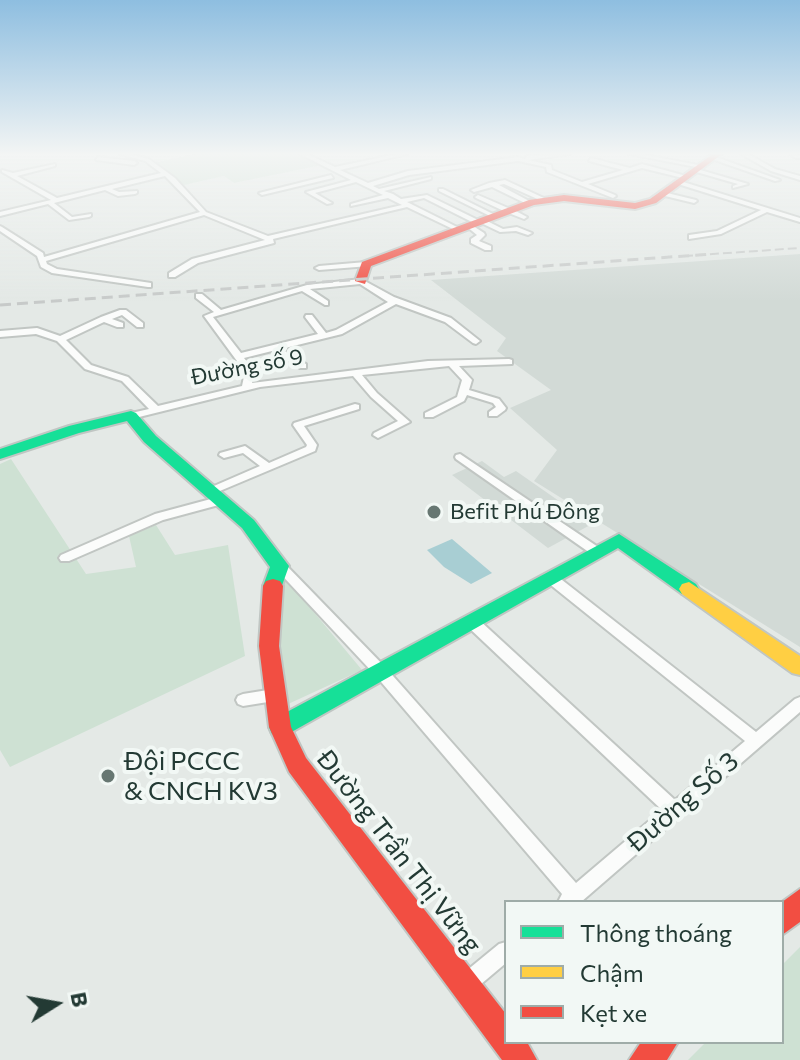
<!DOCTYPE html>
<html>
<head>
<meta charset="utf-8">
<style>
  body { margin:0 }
  #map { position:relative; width:800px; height:1060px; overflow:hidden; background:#e4e9e6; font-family:Commissioner,sans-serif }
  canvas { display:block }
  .legend { position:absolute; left:504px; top:900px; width:280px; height:144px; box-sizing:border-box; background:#f2f8f5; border:2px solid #9faca8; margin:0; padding:10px 14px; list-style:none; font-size:24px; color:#233a34 }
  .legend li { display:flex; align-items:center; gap:16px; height:40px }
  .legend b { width:40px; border:2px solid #9faca8 }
  .north { position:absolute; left:16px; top:964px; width:80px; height:80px; -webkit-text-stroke:6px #f2f8f5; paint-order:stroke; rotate:79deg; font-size:22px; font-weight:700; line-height:32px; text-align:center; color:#233a34 }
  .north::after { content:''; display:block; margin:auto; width:28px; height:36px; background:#233a34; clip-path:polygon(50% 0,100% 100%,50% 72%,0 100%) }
</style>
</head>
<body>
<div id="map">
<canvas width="800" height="1060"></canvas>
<ul class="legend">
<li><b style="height:10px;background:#16e098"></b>Thông thoáng</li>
<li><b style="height:10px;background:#ffcf43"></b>Chậm</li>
<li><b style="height:10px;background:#f24e42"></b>Kẹt xe</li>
</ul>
<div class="north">B</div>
</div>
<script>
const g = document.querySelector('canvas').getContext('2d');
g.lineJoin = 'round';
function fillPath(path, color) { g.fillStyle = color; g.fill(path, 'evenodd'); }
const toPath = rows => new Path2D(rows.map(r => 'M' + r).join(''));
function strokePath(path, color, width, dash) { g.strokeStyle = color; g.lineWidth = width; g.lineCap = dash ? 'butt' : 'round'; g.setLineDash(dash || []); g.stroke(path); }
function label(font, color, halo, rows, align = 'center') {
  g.font = font + ' Commissioner,sans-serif'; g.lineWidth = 8; g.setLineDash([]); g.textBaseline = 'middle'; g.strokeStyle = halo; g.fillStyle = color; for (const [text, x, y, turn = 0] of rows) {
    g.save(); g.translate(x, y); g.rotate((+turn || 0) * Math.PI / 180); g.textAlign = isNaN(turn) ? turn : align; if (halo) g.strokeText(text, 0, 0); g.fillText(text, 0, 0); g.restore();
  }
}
fillPath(toPath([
  [800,254,800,647,534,481,557,450,510,408,551,390,497,351,506,338,431,280],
  [482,461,504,477,516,471,592,524,548,548,452,475]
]), '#d2dad6');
fillPath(toPath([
  [195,154,300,154,322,165,234,183,224,176,184,185,152,163],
  [11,459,86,574,136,567,129,536,156,525,175,555,228,545,245,656,10,767,0,750,0,464],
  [283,575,362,670,286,705,275,634],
  [800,947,800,1060,688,1060,706,1042,782,1042,782,965]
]), '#cee1d3');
fillPath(toPath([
  [452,539,492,573,471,584,444,567,427,550]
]), '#a8ced3');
const street = toPath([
  [120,154,129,154,149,159,175,178,206,212,268,236,402,205,388,198,351,206,351,204,383,195,356,182,315,193,332,203,327,204,306,192,351,180,300,154,307,154,335,167,397,154,407,154,340,170,368,183,408,171,518,157,525,159,527,156,553,154,570,154,528,160,551,165,552,170,582,182,623,170,589,161,591,158,630,168,642,164,690,177,687,179,642,168,588,184,615,195,616,196,613,198,547,172,546,167,518,161,409,175,373,186,379,189,431,177,431,179,384,191,393,194,401,199,427,195,478,220,481,218,503,229,517,227,532,233,528,235,516,231,500,232,479,222,474,223,424,198,407,202,459,228,459,230,455,230,407,207,273,239,274,243,198,263,175,277,169,277,169,273,192,259,265,240,204,215,46,261,47,264,57,269,151,283,151,287,148,287,52,273,41,267,37,256,0,231,0,226,2,227,43,253,44,257,200,212,165,176,112,189,119,192,137,191,137,193,135,194,118,196,105,190,54,203,72,217,91,214,91,216,89,217,69,220,48,204,0,216,0,212,51,200,2,172,2,170,13,173,55,164,55,166,17,176,57,198,161,173,145,161,120,154],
  [629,154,640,154,704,166,701,168,629,154],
  [741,154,748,154,775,169,800,176,800,180,771,171,741,154],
  [790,154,797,154,800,156,800,158,796,158,790,154],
  [709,156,713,156,780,180,775,181,709,158,709,156],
  [98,157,134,161,137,163,134,165,96,160,98,157],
  [693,169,697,169,748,184,733,188,733,186,738,184,693,171,693,169],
  [331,175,333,178,262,195,259,193,331,175],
  [505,180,546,199,547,200,542,201,504,184,499,185,531,202,531,204,527,204,492,187,474,192,471,190,489,183,505,180],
  [680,181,800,218,800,222,767,212,721,234,689,239,689,235,717,231,761,210,678,184,677,183,680,181],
  [439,189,443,189,497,216,492,217,439,191,439,189],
  [663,192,696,200,697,201,694,203,661,195,661,193,663,192],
  [478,195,508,208,512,209,527,217,524,219,506,212,476,198,475,197,478,195],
  [466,224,470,224,484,233,485,235,479,241,491,246,491,250,485,250,471,243,471,239,477,235,466,226,466,224],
  [366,262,370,264,369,266,319,270,315,268,319,266,366,262],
  [361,279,394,297,451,318,480,341,476,344,473,343,445,322,396,304,342,334,281,349,306,364,306,368,300,368,272,351,244,358,255,372,252,383,428,361,509,359,512,360,512,364,459,366,472,380,469,390,499,399,506,408,505,410,497,416,489,416,489,412,496,407,493,403,467,395,464,401,433,417,425,417,425,413,457,397,462,380,449,366,362,375,377,393,410,422,378,438,373,435,374,433,398,421,371,397,353,376,260,387,131,419,126,416,127,414,149,409,122,381,85,369,57,341,36,334,0,337,0,331,37,328,60,336,101,317,120,310,126,310,143,323,143,327,137,327,122,315,112,319,123,323,123,327,117,327,104,322,66,340,91,365,128,377,158,406,242,386,245,372,204,316,214,312,196,298,196,294,202,294,221,310,307,285,361,279],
  [360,284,388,302,336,330,326,333,312,315,306,315,305,317,318,334,241,353,213,317,302,291,325,305,328,305,328,301,310,289,360,284],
  [355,404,359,405,359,409,304,426,317,445,315,451,215,493,211,495,205,491,207,489,260,466,243,453,224,458,219,455,220,453,245,446,269,463,306,447,307,445,293,425,294,423,355,404],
  [460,454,601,549,603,552,601,555,593,555,456,459,455,457,456,455,460,454],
  [222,496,226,497,228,500,226,503,163,520,69,561,61,561,59,558,61,555,155,514,222,496],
  [280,562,284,563,386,668,576,883,662,810,468,627,466,623,468,619,478,619,675,800,745,741,547,582,546,579,547,576,557,576,756,732,795,699,800,697,800,712,581,902,558,902,562,894,376,676,276,569,274,566,280,562],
  [274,689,279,691,281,695,279,699,274,701,243,706,238,704,236,700,238,696,243,694,274,689],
  [506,942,506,963,474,990,467,993,460,990,457,983,460,976,499,944,506,942]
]);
const fast = toPath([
  [131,411,136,413,156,436,254,520,289,566,280,591,266,591,263,586,270,567,242,528,144,442,127,421,79,433,0,459,0,449,69,426,131,411],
  [619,534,696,584,699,589,696,594,682,594,618,548,288,734,280,737,272,734,269,727,272,720,619,534]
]);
const slow = toPath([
  [689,582,800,656,800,675,792,673,682,594,679,589,682,584,689,582]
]);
const jam = toPath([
  [713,154,722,154,656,203,635,209,564,201,534,205,371,266,365,284,355,281,362,262,529,200,564,195,635,203,650,199,713,154],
  [273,579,280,581,283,586,279,646,291,727,306,758,506,1014,506,1042,527,1042,537,1060,502,1060,289,772,269,727,259,646,263,586,266,581,273,579],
  [800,889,800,922,782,935,782,902,800,889],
  [641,1042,678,1042,667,1060,629,1060,641,1042]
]);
strokePath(street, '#c1c6c3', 4);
strokePath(fast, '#c0c6c3', 4);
strokePath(slow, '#c0c6c3', 4);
strokePath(jam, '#c0c6c3', 4);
fillPath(street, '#fbfcfb');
fillPath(fast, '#16e098');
fillPath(slow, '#ffcf43');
fillPath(jam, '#f24e42');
strokePath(toPath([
  [684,256,800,248]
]), '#c7cac9', 2, [9, 4]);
strokePath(toPath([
  [0,305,712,254]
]), '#c7cac9', 3, [11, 6]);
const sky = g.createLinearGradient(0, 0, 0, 302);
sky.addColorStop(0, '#8ebee0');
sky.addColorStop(0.51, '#f3f5f4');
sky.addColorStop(1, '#f3f5f400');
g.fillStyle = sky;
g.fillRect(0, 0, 800, 302);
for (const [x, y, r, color] of [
  [434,512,8,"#677772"],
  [108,776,8,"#677772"]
]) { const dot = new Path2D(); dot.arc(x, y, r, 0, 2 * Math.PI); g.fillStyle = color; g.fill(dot); strokePath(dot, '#f2f8f5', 3); }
label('22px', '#233a34', '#f2f8f5', [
  ["Đường số 9",247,367,-11]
]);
label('22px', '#233a34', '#f2f8f5', [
  ["Befit Phú Đông",450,512]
], 'left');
label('26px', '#233a34', '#f2f8f5', [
  ["Đội PCCC",124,761],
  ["& CNCH KV3",124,791]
], 'left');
label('26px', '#233a34', '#f2f8f5', [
  ["Đường Số 3",683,802,-41],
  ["Đường Trần Thị Vững",399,852,52]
]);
</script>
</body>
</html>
